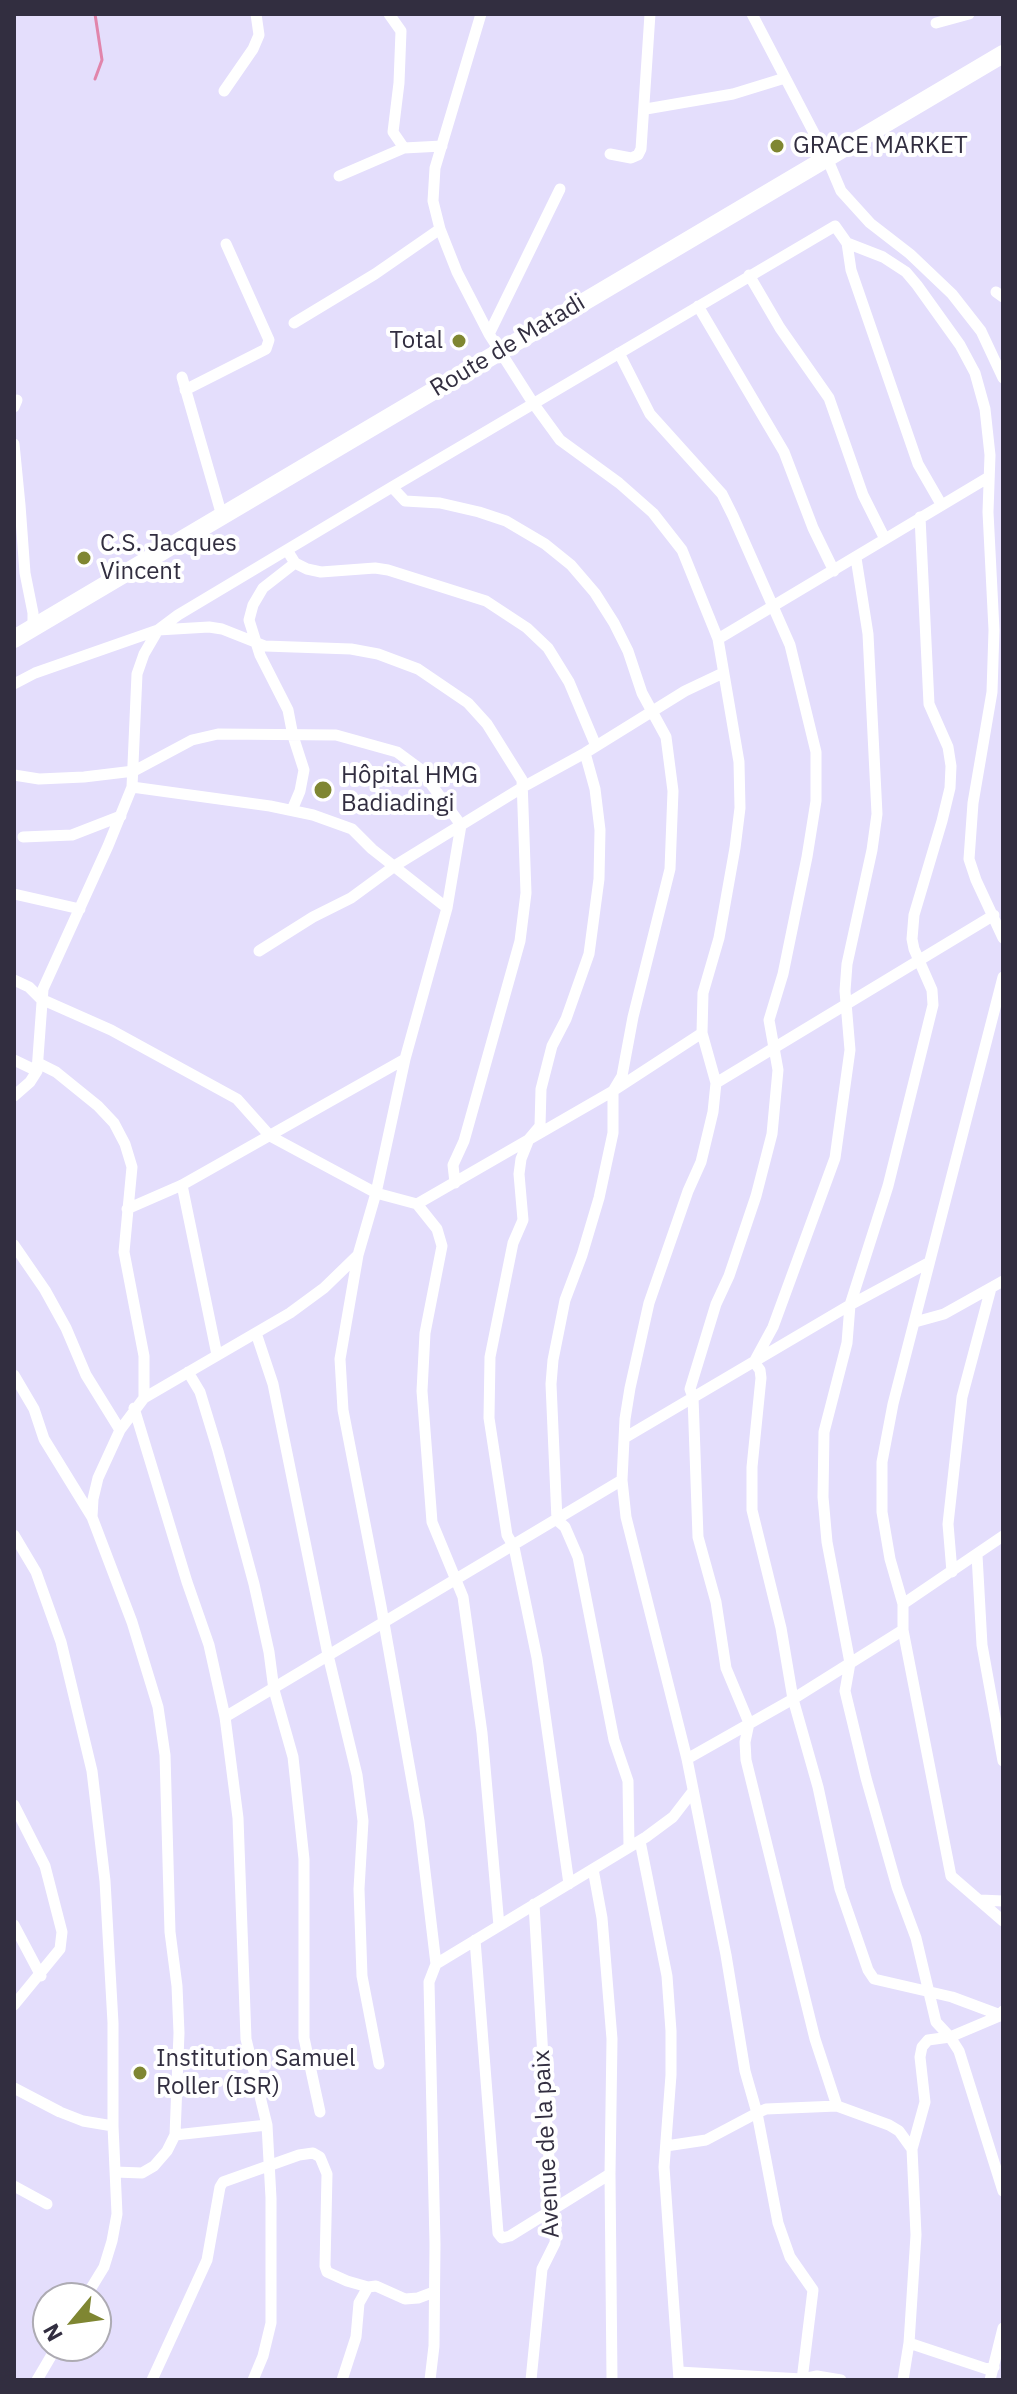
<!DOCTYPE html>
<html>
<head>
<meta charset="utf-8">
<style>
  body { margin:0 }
  #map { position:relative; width:1017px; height:2394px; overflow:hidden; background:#e4defc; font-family:"IBM Plex Sans",sans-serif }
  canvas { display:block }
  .frame { position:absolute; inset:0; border:16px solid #322e40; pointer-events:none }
  .north { position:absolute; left:32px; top:2282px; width:80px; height:80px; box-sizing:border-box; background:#fff; border:2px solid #adabb3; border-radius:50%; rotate:241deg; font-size:22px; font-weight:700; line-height:32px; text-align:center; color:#322e40 }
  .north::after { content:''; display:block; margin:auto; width:28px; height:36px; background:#7f8632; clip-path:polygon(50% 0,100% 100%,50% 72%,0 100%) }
</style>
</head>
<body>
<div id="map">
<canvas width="1017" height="2394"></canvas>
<div class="frame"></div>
<div class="north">N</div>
</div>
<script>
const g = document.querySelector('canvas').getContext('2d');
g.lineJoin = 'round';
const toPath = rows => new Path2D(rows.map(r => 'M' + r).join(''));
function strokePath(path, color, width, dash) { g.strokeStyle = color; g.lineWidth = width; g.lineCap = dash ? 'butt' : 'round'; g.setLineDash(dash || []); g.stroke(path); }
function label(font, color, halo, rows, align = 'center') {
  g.font = font + ' "IBM Plex Sans",sans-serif'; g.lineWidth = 8; g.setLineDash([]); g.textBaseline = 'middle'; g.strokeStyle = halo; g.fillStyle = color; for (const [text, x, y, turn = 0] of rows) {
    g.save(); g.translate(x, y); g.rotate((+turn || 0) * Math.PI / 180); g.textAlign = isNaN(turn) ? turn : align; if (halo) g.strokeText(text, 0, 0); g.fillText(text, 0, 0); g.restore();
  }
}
strokePath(toPath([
  [95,14,102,60,95,79]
]), '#e185ab', 3);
strokePath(toPath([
  [389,14,401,31,399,83,393,132,404,148],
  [481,14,435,168,433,201,440,229,457,272,489,334,533,403,560,440,619,483,653,513,682,550,718,639,739,762,740,808,735,848,719,938,703,993,702,1033,716,1083,713,1112,701,1162,688,1191,649,1303,630,1388,625,1419,622,1480,626,1517,687,1759,726,1955,745,2071,757,2113,766,2109,837,2106,889,2125,899,2131,912,2149],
  [752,14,827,158,841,191,870,223,910,254,952,294,981,331,1003,378],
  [936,23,969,14],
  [224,91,253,49,259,35,256,14],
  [646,109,733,94,785,78],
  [610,154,631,158,638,155,641,149,650,14],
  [339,176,404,148,442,146],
  [847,243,851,270,918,464,941,504],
  [749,275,780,328,829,398,863,495,885,539],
  [996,292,1003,297],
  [698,306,784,452,813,528,834,571],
  [294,323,375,274,440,229],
  [489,334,560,189],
  [619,353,650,414,722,494,733,516,790,645,816,752,816,801,807,857,783,974,769,1020,778,1070,772,1134,756,1196,729,1276,716,1304,690,1389,693,1397,698,1537,716,1602,726,1668,749,1723,745,1742,746,1760,815,2039,837,2106],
  [182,377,222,516],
  [185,390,266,349,269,340,226,244],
  [14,407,17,400],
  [14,444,20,505],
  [392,487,405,501,440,503,479,512,506,521,545,544,571,565,595,593,614,623,628,651,642,693,666,737,673,791,670,869,633,1017,622,1076,613,1091,613,1133,599,1198,582,1255,565,1300,553,1360,551,1384,557,1520,565,1527,578,1557,614,1740,628,1781,629,1847],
  [14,505,20,505,25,573,33,613,33,628],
  [920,517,929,704,948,747,951,766,950,788,942,821,914,915,912,939,914,949,932,990,933,1005,888,1186,850,1305,847,1343,824,1432,823,1497,827,1542,850,1663,845,1691,866,1778,897,1887,916,1938,936,2022,950,2037,959,2051,1003,2191],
  [287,550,295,563,307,569,321,572,375,568,388,570,486,601,527,628,548,648,569,682,596,746],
  [856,558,868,634,877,814,872,850,847,964,845,991,850,1050,835,1158,773,1327,754,1362,760,1370,761,1378,752,1467,752,1510,781,1628,793,1699,818,1787,840,1889,868,1970,874,1979,952,1997,1003,2016],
  [718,639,989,477],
  [14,684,35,673,158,630,209,627,222,629,265,646,351,649,378,654,418,669,468,703,487,724,522,780,526,893,520,941,464,1141,453,1165,455,1183],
  [14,775,39,779,84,777,134,771,192,740,218,734,336,735,397,752,420,769,461,825,447,908,405,1059,376,1193,358,1255,340,1359,343,1410,381,1606,419,1821,436,1964,646,1837,673,1817,693,1791],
  [132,787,270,806,313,815,352,829,372,849,447,908],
  [292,810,300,791,304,770,293,736,288,710,260,655,249,620,253,605,263,588,295,563],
  [23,837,72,835,121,816],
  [14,894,80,909],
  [259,951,313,917,351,898,396,865,523,787,585,753,685,691,723,673],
  [1003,977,893,1404,882,1462,882,1512,890,1559,903,1604,903,1630,951,1876,1003,1921],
  [14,980,29,987,41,999,111,1030,237,1099,270,1136,376,1193,417,1204,613,1091,702,1033],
  [14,1060,37,1071],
  [38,1063,56,1072,98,1106,114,1123,125,1144,132,1167,124,1252,144,1356,144,1398,120,1430,98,1478,93,1499,92,1517,132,1622,158,1707,165,1755,170,1932,177,1986,179,2033,175,2135,167,2151,154,2166,142,2173,115,2172],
  [716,1083,994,915],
  [14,1096,30,1082,37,1071,43,989,108,846,132,787,137,674,144,654,158,630,178,615,392,487,835,226,847,243,883,257,906,272,917,285,960,345,975,373,985,409,990,455,988,512,994,630,992,692,973,803,969,859,976,880,1003,938],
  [182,1185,217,1355],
  [417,1204,437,1229,442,1246,425,1333,422,1391,432,1522,463,1597,482,1733,499,1926],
  [127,1209,182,1185,405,1059],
  [14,1245,45,1290,66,1328,86,1375,120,1430],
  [915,1322,944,1314,1003,1281],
  [256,1333,273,1384,328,1655,357,1775,363,1821,359,1889,362,1976,379,2064],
  [188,1372,200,1392,218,1451,254,1584,269,1652,274,1690,293,1757,304,1859,304,2038,320,2112],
  [14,1375,34,1409,44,1439,92,1517],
  [144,1398,290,1313,324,1288,358,1255],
  [134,1408,187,1582,209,1645,225,1717,238,1818,246,2039,267,2125,271,2198,271,2323,263,2356,253,2380],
  [626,1437,850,1305,928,1263],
  [14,1535,36,1572,61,1642,92,1771,105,1881,113,2023,113,2126,117,2214,112,2241,104,2267,85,2298],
  [977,1555,982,1645,1003,1761],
  [952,1572,948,1524,962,1397,991,1288],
  [903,1604,1003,1536],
  [225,1717,622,1480],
  [687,1759,793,1699,903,1630],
  [14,1805,45,1866,62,1932,60,1949,14,2005],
  [640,1841,667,1976,671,2031,671,2075,664,2167,679,2380],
  [593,1869,602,1918,612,2039,610,2174,612,2380],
  [569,1884,537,1658,514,1547,507,1535,489,1418,490,1357,513,1243,523,1220,519,1174,521,1159,529,1139,540,1126,541,1089,552,1046,566,1019,589,954,599,879,600,830,595,789,585,753],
  [980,1900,1003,1901],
  [14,1925,41,1976],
  [475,1940,498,2233,502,2238,510,2236,610,2174],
  [14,2088,60,2112,83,2121,113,2126],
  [175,2135,267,2125],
  [666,2146,706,2140,757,2113,778,2223,790,2257,813,2290,802,2380],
  [14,2186,47,2204],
  [909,2343,987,2369,994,2367],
  [679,2372,802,2379,817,2376,841,2380],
  [37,2380,57,2346],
  [152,2380,207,2260,220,2187,223,2182,299,2155,313,2153,320,2157,327,2174,325,2266,327,2272,347,2281,368,2287],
  [342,2380,356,2337,359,2303,368,2287,376,2286,405,2299,418,2298,434,2292],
  [430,2380,434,2346,435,2244,429,1982,436,1964],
  [531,2380,542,2269,555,2243,556,2230,552,2211,534,1904],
  [903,2380,909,2343,916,2235,912,2149,925,2102,920,2057,922,2047,928,2040,950,2037,1002,2015,1003,2011],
  [990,2380,1003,2328]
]), '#fff', 11);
strokePath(toPath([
  [14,639,1003,54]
]), '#fff', 18);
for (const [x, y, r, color] of [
  [777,146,8,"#7f8632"],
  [459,341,8,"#7f8632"],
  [84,558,8,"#7f8632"],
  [323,790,10,"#7f8632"],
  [140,2073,8,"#7f8632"]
]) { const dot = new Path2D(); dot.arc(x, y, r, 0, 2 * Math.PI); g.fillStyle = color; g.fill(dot); strokePath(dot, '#fff', 3); }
label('24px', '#322e40', '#fff', [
  ["GRACE MARKET",793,146],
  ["Total",443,341,"right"],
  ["C.S. Jacques",100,544],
  ["Vincent",100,572],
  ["Hôpital HMG",341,776],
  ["Badiadingi",341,804],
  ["Institution Samuel",156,2059],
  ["Roller (ISR)",156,2087]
], 'left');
label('24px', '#322e40', '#fff', [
  ["Route de Matadi",508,346,-31],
  ["Avenue de la paix",547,2144,-93]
]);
</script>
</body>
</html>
